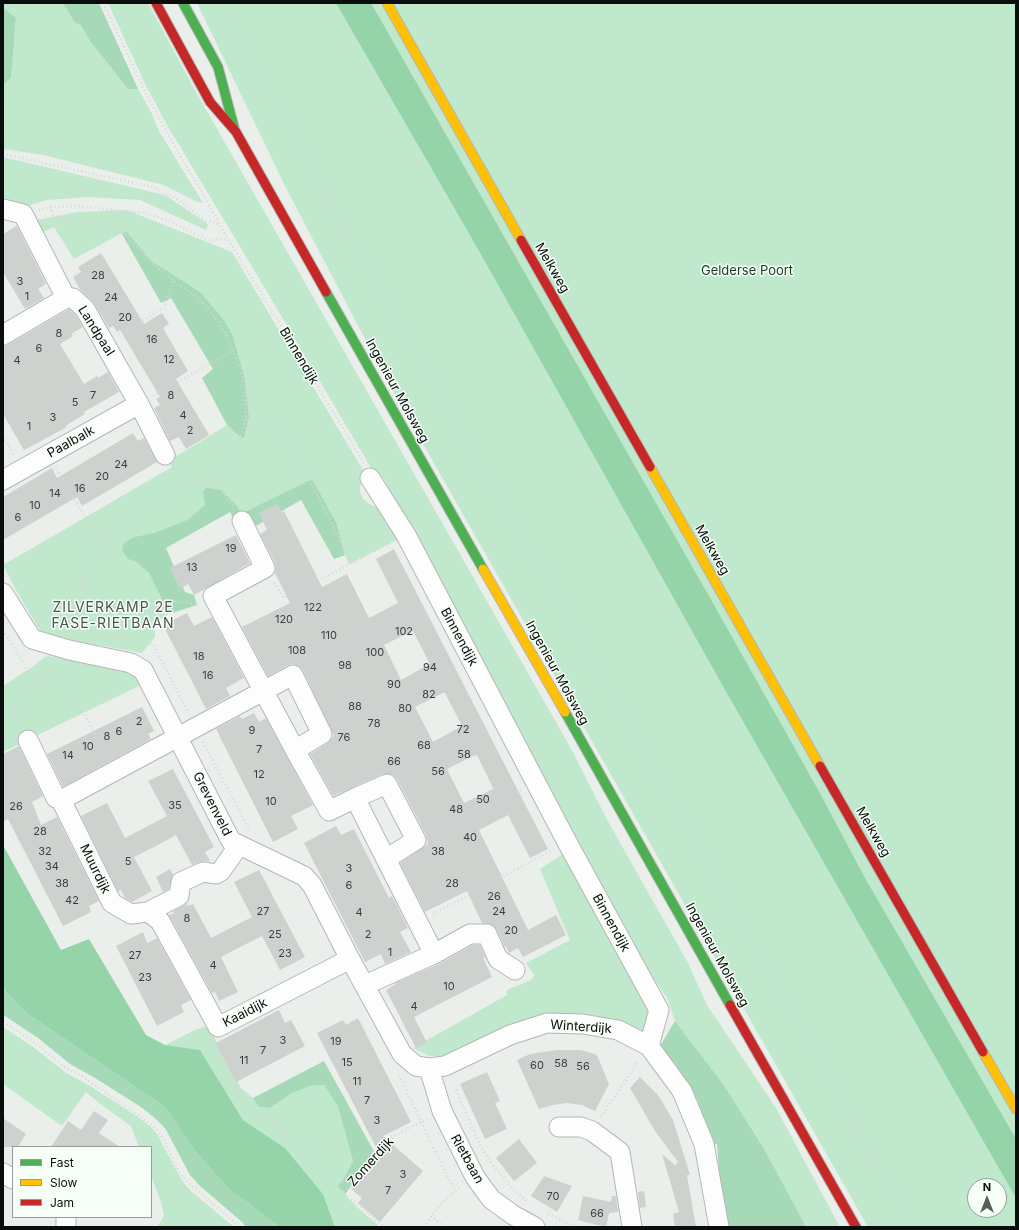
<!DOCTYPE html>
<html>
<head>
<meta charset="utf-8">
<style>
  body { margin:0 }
  #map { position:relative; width:1019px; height:1230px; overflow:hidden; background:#eaefeb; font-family:Inter,sans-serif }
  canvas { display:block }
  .frame { position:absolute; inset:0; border:4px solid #0a0d0b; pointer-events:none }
  .legend { position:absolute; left:12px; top:1146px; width:140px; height:72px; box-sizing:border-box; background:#f5fef7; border:1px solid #979e99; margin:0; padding:5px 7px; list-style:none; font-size:12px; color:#0a0d0b }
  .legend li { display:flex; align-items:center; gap:8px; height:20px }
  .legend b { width:20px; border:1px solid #979e99 }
  .north { position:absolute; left:967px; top:1178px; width:40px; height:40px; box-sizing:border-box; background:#f5fef7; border:1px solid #979e99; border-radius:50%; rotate:0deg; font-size:11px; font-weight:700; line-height:16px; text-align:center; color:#0a0d0b }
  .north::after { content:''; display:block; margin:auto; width:14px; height:18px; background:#585c59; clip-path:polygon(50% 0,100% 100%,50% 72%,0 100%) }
</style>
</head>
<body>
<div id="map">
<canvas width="1019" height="1230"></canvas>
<div class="frame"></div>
<ul class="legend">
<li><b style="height:5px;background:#4caf50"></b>Fast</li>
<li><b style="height:5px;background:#ffc107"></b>Slow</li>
<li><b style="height:5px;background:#c62828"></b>Jam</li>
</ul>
<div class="north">N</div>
</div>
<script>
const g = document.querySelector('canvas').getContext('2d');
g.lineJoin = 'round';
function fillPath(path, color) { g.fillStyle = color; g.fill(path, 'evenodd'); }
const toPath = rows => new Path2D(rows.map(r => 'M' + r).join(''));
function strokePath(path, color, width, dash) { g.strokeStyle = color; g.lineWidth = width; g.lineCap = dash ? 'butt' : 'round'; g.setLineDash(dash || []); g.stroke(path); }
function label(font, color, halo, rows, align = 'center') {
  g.font = font + ' Inter,sans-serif'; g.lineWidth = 3; g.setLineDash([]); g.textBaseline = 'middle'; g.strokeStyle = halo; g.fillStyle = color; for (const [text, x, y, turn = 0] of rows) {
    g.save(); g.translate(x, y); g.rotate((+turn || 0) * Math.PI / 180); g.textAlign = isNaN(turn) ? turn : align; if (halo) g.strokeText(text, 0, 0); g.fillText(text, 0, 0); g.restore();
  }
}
fillPath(toPath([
  [3,3,63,3,75,23,79,25,90,41,128,89,138,89,151,112,159,131,203,203,195,201,164,185,43,155,3,149,3,85,11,78,16,19,3,8],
  [108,3,148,3,196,92,569,745,611,827,687,961,707,1005,776,1108,840,1227,806,1227,723,1084,675,1021,667,998,622,933,387,487,385,480,378,474,374,473,263,285,167,125,145,84],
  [197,3,1016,3,1016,1227,868,1227,385,377,286,188],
  [975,1186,999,1186,999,1210,975,1210],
  [3,157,165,195,208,224,206,230,140,200,89,197,47,200,27,206,3,200],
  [127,210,232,252,366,475,362,481,360,487,360,492,363,499,371,505,381,509,401,538,349,564,345,555,337,524,312,480,243,513,240,513,237,506,203,492,205,505,187,520,154,533,134,537,135,561,149,573,169,614,155,621,155,637,142,653,77,641,41,632,16,590,3,565,172,467,160,447,167,442,177,456,227,425,239,436,244,439,249,417,245,379,200,292,152,261,126,231,74,259,54,227,43,232,37,220,77,212],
  [46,656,68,659,138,672,143,684,3,752,3,686,35,665],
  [566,852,648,1005,648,1022,645,1030,633,1029,594,1015,570,1015,452,1054,441,1056,429,1056,413,1048,507,995,507,990,531,980,534,975,526,963,570,940,540,869],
  [208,1026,241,1088,253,1098,259,1107,270,1108,292,1093,310,1086,324,1085,338,1107,353,1161,343,1180,337,1186,357,1207,380,1227,335,1227,323,1194,285,1148,243,1120,200,1050,165,1045,195,1030],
  [3,1027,32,1046,65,1072,90,1086,135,1115,150,1126,157,1134,182,1181,192,1192,234,1227,157,1227,164,1216,161,1202,151,1176,151,1147,139,1147,131,1126,107,1109,86,1092,62,1126,3,1084]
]), '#c0e8cc');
fillPath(toPath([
  [63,3,99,3,138,89,128,89,90,41,80,25,75,23],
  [3,8,16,18,11,78,3,85],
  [126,231,152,261,200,292,223,319,232,334,245,379,249,417,244,439,239,436,227,425,202,378,213,369,171,298,161,303,122,234],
  [312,479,337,524,345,555,334,559,301,500,254,527,241,532,230,512,166,548,185,592,194,595,197,605,169,614,149,573,135,561,128,559,122,550,124,543,134,537,154,533,187,520,205,505,203,491,206,488,222,490,237,506,240,512,243,513],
  [3,985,6,992,25,1012,165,1107,196,1152,228,1188,280,1227,246,1227,242,1222,199,1185,190,1175,165,1128,156,1119,141,1107,95,1078,70,1064,38,1038,5,1016,3,1014],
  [675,1021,723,1084,764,1149,806,1227,727,1227,721,1197,717,1144,713,1145,697,1099,675,1063,661,1048,660,1046],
  [324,1061,376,1155,345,1194,337,1186,343,1180,353,1161,338,1107,324,1085,310,1086,292,1093,270,1108,259,1107,253,1098]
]), '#a6d9b7');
fillPath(toPath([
  [336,3,371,3,714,605,816,786,865,878,1016,1139,1016,1198,724,688,478,249],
  [3,845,61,950,89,939,146,1035,165,1045,200,1050,243,1120,285,1148,323,1194,335,1227,280,1227,228,1188,196,1152,165,1107,25,1012,6,992,3,985]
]), '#95d4a9');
fillPath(toPath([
  [17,226,46,284,38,289,44,298,25,309,3,272,3,234],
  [101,253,144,324,162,313,169,324,163,328,188,371,176,379,209,435,186,449,179,437,170,441,154,408,160,405,156,399,160,397,120,330,117,332,113,326,109,328,94,303,80,289,73,277,81,272,78,267],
  [69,309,76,316,83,327,71,334,73,336,60,344,84,384,97,376,98,378,108,372,119,392,84,412,85,414,68,424,65,428,24,450,3,414,3,346,9,344],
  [133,433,138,441,144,438,157,462,82,506,77,497,3,540,3,497,52,468,57,478],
  [278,504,282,513,284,511,322,587,347,574,369,618,398,603,376,559,394,549,548,849,530,858,508,815,479,830,528,930,556,915,566,935,523,957,518,948,509,953,506,946,505,947,497,930,493,925,482,923,467,891,425,912,400,863,428,844,426,835,397,779,392,774,383,774,333,796,310,754,328,743,334,736,303,670,299,666,293,664,288,665,268,676,242,627,290,603,275,573,276,568,275,563,260,534,267,530,259,513],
  [412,631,413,631,430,664,401,680,384,645],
  [443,693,445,693,462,726,433,742,415,707],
  [475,755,475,756,477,755,493,788,493,789,464,803,447,769],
  [236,535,250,563,194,595,188,584,180,589,170,568],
  [187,613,194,626,212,617,244,678,226,688,230,696,206,709,163,625],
  [142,707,154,731,148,734,151,739,63,787,47,754],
  [254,713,259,722,266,718,313,805,291,816,298,829,273,842,216,729,240,716,242,719],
  [19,746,43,796,32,802,41,825,57,817,99,901,89,906,91,912,63,926,8,819,3,822,3,754],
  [173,769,214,847,205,852,210,861,199,862,192,865,176,835,156,846,134,857,152,891,132,902,125,898,121,890,118,891,81,816,107,803,125,838,167,816,148,781],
  [336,826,341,835,354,829,389,898,392,896,408,928,400,932,411,952,385,964,381,954,365,962,304,843],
  [170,869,173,875,169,889,163,892,156,877],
  [259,870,305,957,280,970,262,936,242,946,221,957,238,992,219,1001,215,992,212,993,169,915,174,913,173,911,187,904,188,906,193,904,211,938,252,917,234,882],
  [143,932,147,943,157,938,191,1000,181,1005,184,1012,157,1026,116,946],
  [473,945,480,945,485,957,483,958,492,977,414,1017,427,1043,416,1048,386,990,396,984,395,983,439,964],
  [279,1010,285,1023,291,1020,305,1046,236,1082,216,1043],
  [358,1018,411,1122,383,1136,423,1171,380,1222,358,1203,362,1198,351,1189,380,1155,317,1033,343,1020,346,1025],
  [557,1050,581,1050,597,1055,609,1084,595,1111,582,1105,567,1103,553,1105,539,1109,517,1060,530,1054],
  [487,1072,500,1101,495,1103,507,1129,485,1139,460,1084],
  [640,1077,658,1095,673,1120,690,1175,687,1175,696,1227,675,1227,673,1214,679,1212,662,1154,675,1165,678,1162,655,1131,630,1088],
  [94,1111,108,1120,99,1133,120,1147,51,1147,68,1121,81,1130],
  [3,1118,26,1134,18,1147,3,1147],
  [519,1139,537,1163,514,1181,496,1158],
  [544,1176,572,1186,557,1212,531,1196],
  [644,1191,646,1207,640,1208,638,1192],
  [583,1196,611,1202,612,1196,616,1196,618,1212,609,1213,606,1227,578,1220]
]), '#ced2cf');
const street = toPath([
  [3,209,23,214,66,298,73,298,85,309,139,404,165,455],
  [3,335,66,298],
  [370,478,406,535,567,842,659,1010,649,1046],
  [3,480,139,404],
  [242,521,265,568,213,596,295,750,329,811,355,798,434,954],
  [3,593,32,639,69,650,131,663,143,670,231,841,304,876,312,885,350,959,402,1054,416,1066,429,1068,445,1066,510,1035,547,1023,583,1024,618,1030,649,1046,682,1091,704,1144,719,1227],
  [28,740,56,798,61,800,112,903,131,914,148,912,179,896,181,882,203,872,216,874,221,871,239,845],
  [355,798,387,784,416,840,386,859],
  [61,800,293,675,322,734,295,750],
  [148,912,160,921,218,1027,350,959],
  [365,985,434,954,470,934,487,934,498,959,515,970],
  [429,1068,442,1111,475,1177,491,1199,513,1215,535,1227],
  [559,1127,581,1127,592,1131,620,1152,632,1227],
  [3,1173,13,1179],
  [66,1227,66,1217]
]);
const fast = toPath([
  [183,3,218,67,234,127],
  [326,292,483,569],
  [565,712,730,1005]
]);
const slow = toPath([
  [387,3,521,240],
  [650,467,820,766],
  [483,569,565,712],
  [983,1052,1016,1109]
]);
const jam = toPath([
  [156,3,210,102,236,132,326,292],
  [521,240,650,467],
  [820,766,983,1052],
  [730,1005,856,1227]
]);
strokePath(street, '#b4b7b4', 21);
strokePath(fast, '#b4b7b4', 11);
strokePath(slow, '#b4b7b4', 11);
strokePath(jam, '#b4b7b4', 11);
strokePath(toPath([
  [103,3,146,93,176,149,202,192,219,224,364,463],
  [221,3,251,62,914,1227],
  [3,154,153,187,182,202,204,220,218,224],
  [50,207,53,215,64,218,96,223,111,227,125,234,153,263,173,281,196,296,212,313,227,336,240,367,245,386,246,418,240,440,232,456,220,471,211,479],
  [39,210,50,207,76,206,145,213,169,221,207,240,227,239],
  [119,335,165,307,173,281],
  [153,396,233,351],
  [246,418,265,426,287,442,300,461,352,563],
  [3,436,14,455],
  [56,469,99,540],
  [174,470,184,486,211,479,223,492,234,507],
  [274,583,284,598,391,543],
  [51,625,123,639,127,631,141,616,156,606,173,601,198,604],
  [3,630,33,679],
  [72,634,86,572,99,540,135,509,184,486],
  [123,639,153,644,188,712],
  [307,665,424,606],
  [66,675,106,758],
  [11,710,19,725],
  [3,712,11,710,23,695,33,679,43,674,66,675,67,666],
  [338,727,456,667],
  [203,742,249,829],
  [400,773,489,729],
  [431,836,521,790],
  [433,914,552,850],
  [3,1022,35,1043,63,1066,83,1077,152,1125,161,1135,179,1172,186,1181,240,1227],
  [214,1043,244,1104,278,1125,344,1192,384,1227],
  [399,1075,446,1174,455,1190],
  [456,1090,481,1147,490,1161,512,1188,528,1202],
  [601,1117,638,1062],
  [344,1192,392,1137,427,1119],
  [548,1214,577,1227],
  [431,1216,445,1227],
  [190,1227,215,1207],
  [424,1227,431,1216,442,1203,461,1186]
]), '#d7d8d7', 2.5, [1, 3]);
strokePath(street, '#fcfdfc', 19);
strokePath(fast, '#4caf50', 9);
strokePath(slow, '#ffc107', 9);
strokePath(jam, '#c62828', 9);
label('11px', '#3b3e3c', null, [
  ["28",98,276],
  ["3",20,282],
  ["1",27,297],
  ["24",111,298],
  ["20",125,318],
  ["8",59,334],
  ["16",152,340],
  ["6",39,349],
  ["12",169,360],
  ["4",17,361],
  ["7",93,396],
  ["8",171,396],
  ["5",75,403],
  ["4",183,416],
  ["3",53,418],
  ["1",29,427],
  ["2",190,431],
  ["24",121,465],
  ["20",102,477],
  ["16",80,489],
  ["14",55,494],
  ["10",35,506],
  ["6",18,518],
  ["19",231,549],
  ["13",192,568],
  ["122",313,608],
  ["120",284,620],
  ["102",404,632],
  ["110",329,636],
  ["108",297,651],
  ["100",375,653],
  ["18",199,657],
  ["98",345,666],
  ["94",430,668],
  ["16",208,676],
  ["90",394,685],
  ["82",429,695],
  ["88",355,707],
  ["80",405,709],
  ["2",139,722],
  ["78",374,724],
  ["72",463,730],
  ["9",252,731],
  ["6",119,732],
  ["8",107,737],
  ["76",344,738],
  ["68",424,746],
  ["10",88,747],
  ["7",259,750],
  ["58",464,755],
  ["14",68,756],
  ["66",394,762],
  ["56",438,772],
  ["12",259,775],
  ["50",483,800],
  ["10",271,802],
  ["35",175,806],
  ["26",16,807],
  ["48",456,810],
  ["28",40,832],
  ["40",470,838],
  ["32",45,852],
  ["38",438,852],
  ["5",128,862],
  ["34",52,867],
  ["3",349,869],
  ["38",62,884],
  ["28",452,884],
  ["6",349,886],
  ["26",494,897],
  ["42",72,901],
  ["27",263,912],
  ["24",499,912],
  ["4",359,913],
  ["8",187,919],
  ["20",511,931],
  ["25",275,935],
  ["2",368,935],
  ["1",390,953],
  ["23",285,954],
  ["27",135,956],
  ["4",213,966],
  ["23",145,978],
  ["10",449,987],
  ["4",414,1007],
  ["3",283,1041],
  ["19",336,1042],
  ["7",263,1051],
  ["11",244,1061],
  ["15",347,1063],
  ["58",561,1064],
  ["60",537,1066],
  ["56",583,1067],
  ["11",357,1082],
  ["7",367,1101],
  ["3",377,1121],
  ["3",403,1175],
  ["7",388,1191],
  ["70",553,1197],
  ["66",597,1214]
]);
label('13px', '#0a0d0b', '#f5fef7', [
  ["Melkweg",552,268,60],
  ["Landpaal",96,331,58],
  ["Binnendijk",299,356,59],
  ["Ingenieur Molsweg",397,391,61],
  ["Paalbalk",71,442,-29],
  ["Melkweg",712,550,60],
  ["Binnendijk",459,637,62],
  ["Ingenieur Molsweg",557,673,61],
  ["Grevenveld",212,804,63],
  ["Melkweg",873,832,60],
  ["Muurdijk",95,869,64],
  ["Binnendijk",611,923,61],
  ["Ingenieur Molsweg",717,955,61],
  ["Kaaidijk",245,1013,-27],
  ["Winterdijk",581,1027,4],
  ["Rietbaan",467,1159,61],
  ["Zomerdijk",371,1162,-48]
]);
label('13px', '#183d25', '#f5fef7', [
  ["Gelderse Poort",747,271]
]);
g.letterSpacing = '1px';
label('14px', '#4d544e', '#f5fef7', [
  ["ZILVERKAMP 2E",113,608],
  ["FASE-RIETBAAN",113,624]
]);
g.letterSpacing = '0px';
</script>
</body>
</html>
